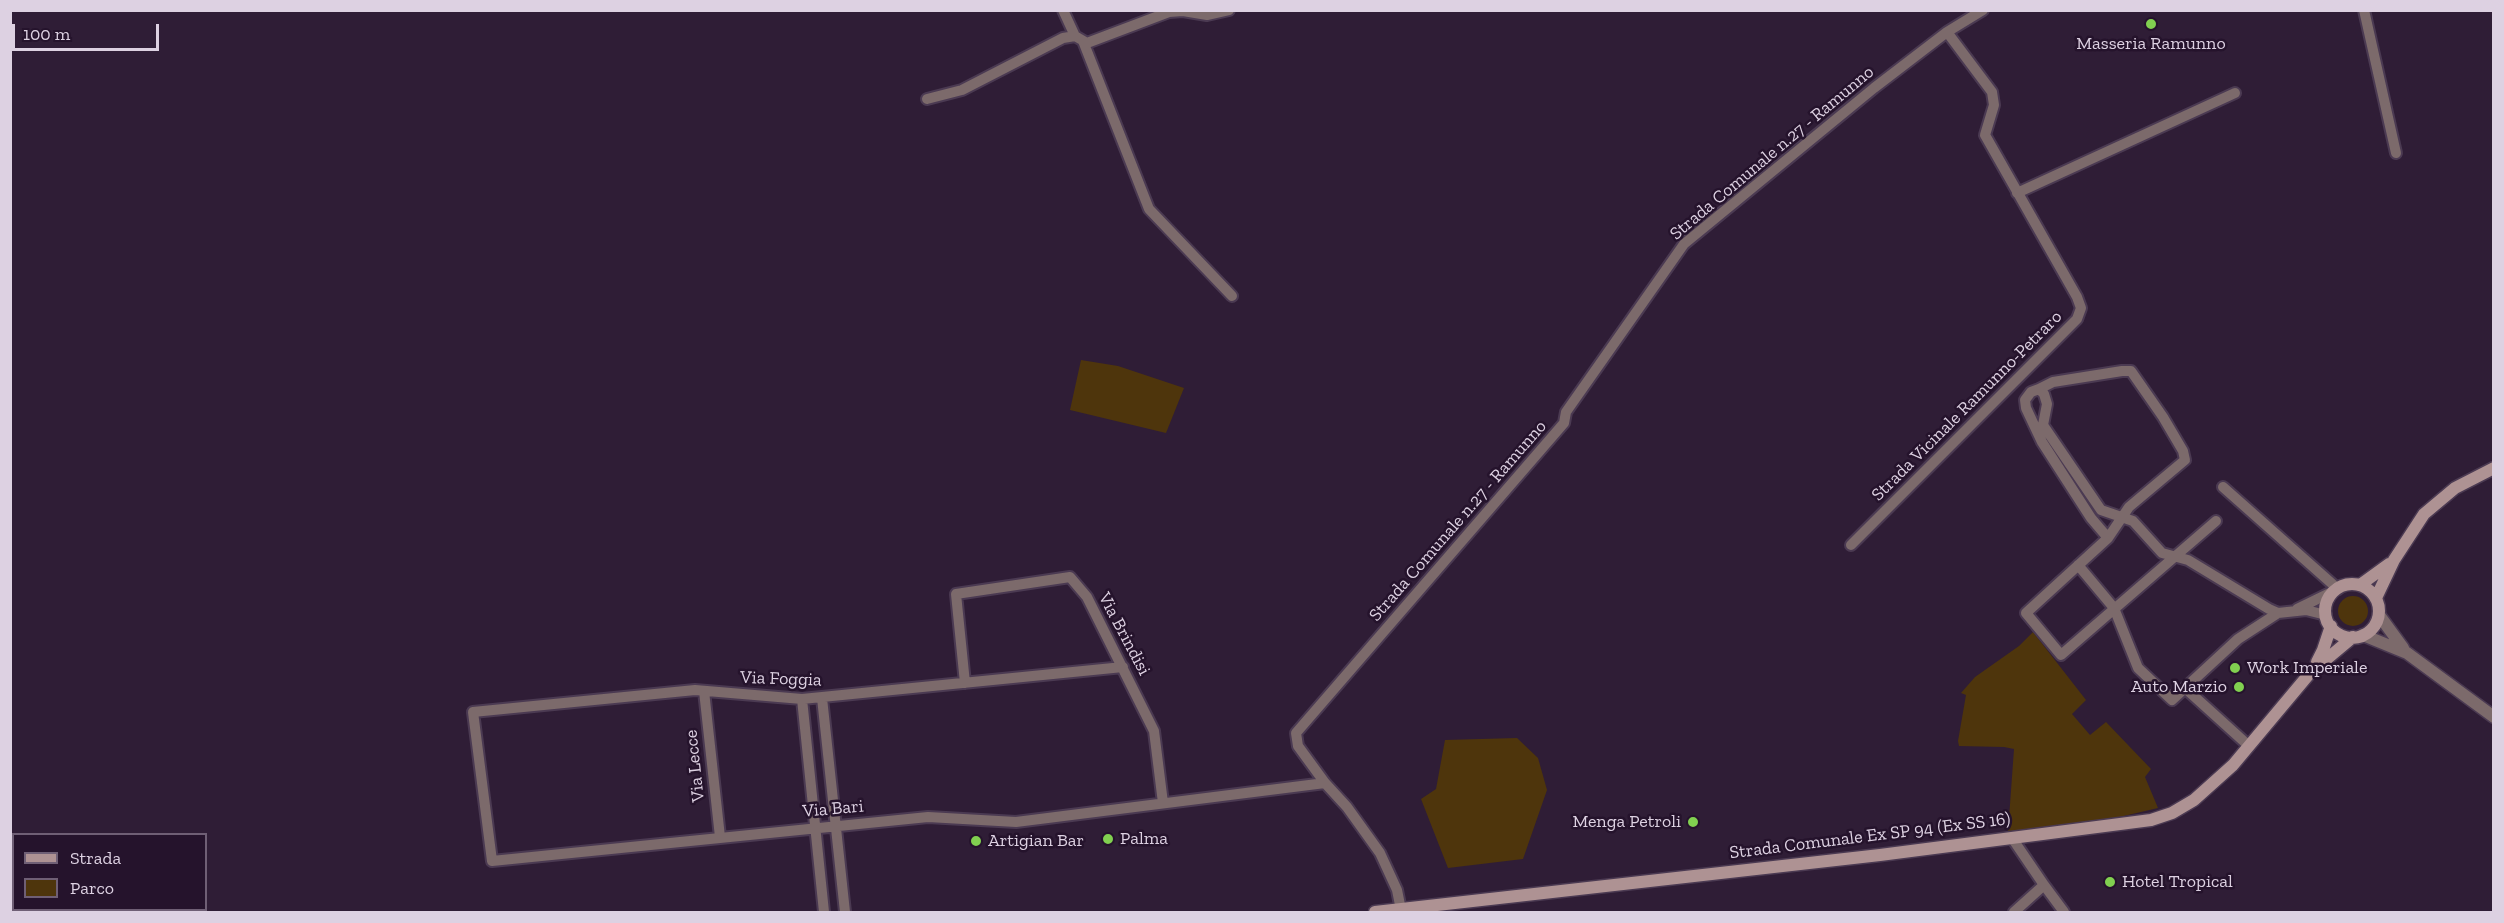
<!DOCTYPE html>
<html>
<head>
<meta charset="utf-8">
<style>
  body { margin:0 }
  #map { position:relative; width:2504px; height:923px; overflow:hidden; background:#2f1d36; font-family:"Zilla Slab",serif }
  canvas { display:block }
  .frame { position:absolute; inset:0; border:12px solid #ddd1e2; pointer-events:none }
  .legend { position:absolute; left:12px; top:833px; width:195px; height:78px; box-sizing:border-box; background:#25132c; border:2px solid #6f5f75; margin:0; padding:8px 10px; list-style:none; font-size:18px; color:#ddd1e2 }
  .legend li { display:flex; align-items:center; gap:12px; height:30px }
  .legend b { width:30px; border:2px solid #6f5f75 }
  .scale { position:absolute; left:12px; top:24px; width:147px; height:27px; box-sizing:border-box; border:3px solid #ddd1e2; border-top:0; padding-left:8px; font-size:18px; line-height:21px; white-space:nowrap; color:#ddd1e2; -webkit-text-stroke:4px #25132c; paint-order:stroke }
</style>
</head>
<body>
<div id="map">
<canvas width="2504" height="923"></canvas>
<div class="frame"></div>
<ul class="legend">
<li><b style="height:8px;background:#ae9293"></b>Strada</li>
<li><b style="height:16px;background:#4e350c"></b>Parco</li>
</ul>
<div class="scale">100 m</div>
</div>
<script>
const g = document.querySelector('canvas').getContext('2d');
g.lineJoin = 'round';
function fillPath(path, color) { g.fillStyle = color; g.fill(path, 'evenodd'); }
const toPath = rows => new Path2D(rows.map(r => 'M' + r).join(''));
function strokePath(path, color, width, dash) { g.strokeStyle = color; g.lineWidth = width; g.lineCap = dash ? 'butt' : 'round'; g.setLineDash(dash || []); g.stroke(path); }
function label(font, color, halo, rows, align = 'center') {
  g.font = font + ' "Zilla Slab",serif'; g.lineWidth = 5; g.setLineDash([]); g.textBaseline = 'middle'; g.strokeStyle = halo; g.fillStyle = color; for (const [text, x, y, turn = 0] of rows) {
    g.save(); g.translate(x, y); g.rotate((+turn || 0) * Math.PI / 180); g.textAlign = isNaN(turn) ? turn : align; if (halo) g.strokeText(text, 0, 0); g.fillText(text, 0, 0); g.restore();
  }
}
fillPath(toPath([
  [1081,360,1118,366,1184,388,1166,433,1070,410],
  '2338 611a15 15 0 1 1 30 0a15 15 0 1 1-30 0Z',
  [2033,632,2086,700,2072,714,2090,735,2106,722,2151,769,2145,777,2158,808,2111,819,2008,832,2014,749,2004,747,1959,746,1958,741,1966,695,1961,693,1975,677,2019,646],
  [1517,738,1538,758,1547,790,1523,859,1448,868,1421,799,1436,789,1445,740]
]), '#4e350c');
const minor = toPath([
  [1063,10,1075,36],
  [2364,10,2396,153],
  [1083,41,1149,209,1232,296],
  [927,99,962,90,1063,38,1075,36,1087,43,1169,12,1183,11,1207,15,1229,10],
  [2017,193,2235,93],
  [2039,389,2053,382,2122,371,2131,371,2163,417,2183,451,2185,460,2129,507,2108,538,2026,613,2061,655,2216,521],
  [2223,487,2338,589],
  [2108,538,2091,518,2042,442,2026,408,2025,400,2031,392,2039,389,2044,394,2047,404,2043,425,2101,510,2133,521,2162,553,2188,560,2269,609,2278,613,2306,610,2326,615],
  [1851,545,2077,319,2081,308,2077,297,1985,135,1994,105,1992,92,1947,32],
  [2078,565,2114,608,2138,668,2172,700,2238,639,2278,613],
  [2297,609,2334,591],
  [1123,667,802,699,695,690,473,712,492,861,928,817,1016,822,1325,783],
  [965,683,956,594,1070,577,1087,597,1154,731,1163,803],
  [2185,688,2249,746],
  [704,691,720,837],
  [822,698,845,912],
  [802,699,824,912],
  [2012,838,2044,885,2014,912],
  [2044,885,2064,912],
  [1401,910,1397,890,1380,853,1347,807,1325,783,1298,746,1296,733,1564,423,1566,412,1684,244,1874,88,1947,32,1983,10]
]);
const tertiary = toPath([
  [2379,615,2403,648],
  [2363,635,2407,653,2494,717]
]);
const secondary = toPath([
  '2325 611a27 27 0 1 1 54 0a27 27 0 1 1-54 0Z',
  [2360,585,2389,564],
  [2376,598,2394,560,2424,514,2455,488,2494,468],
  [2317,662,2323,650,2331,626],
  [1375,912,1880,855,2151,820,2172,813,2194,800,2233,765,2310,673,2353,637]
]);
strokePath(minor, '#4b3a52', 14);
strokePath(tertiary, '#4b3a52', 15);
strokePath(secondary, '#4b3a52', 15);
strokePath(minor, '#7c6a6b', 10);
strokePath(tertiary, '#7c6a6b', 12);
strokePath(secondary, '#ae9293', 12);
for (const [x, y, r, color] of [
  [2151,24,6,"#81d050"],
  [2235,668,6,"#81d050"],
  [2239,687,6,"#81d050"],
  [1693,822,6,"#81d050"],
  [1108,839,6,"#81d050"],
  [976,841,6,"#81d050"],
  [2110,882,6,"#81d050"]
]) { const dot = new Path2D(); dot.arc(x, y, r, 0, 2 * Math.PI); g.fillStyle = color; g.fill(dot); strokePath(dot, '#25132c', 2); }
label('18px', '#ddd1e2', '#25132c', [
  ["Masseria Ramunno",2151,44,"center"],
  ["Work Imperiale",2247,668],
  ["Auto Marzio",2227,687,"right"],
  ["Menga Petroli",1681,822,"right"],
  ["Palma",1120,839],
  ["Artigian Bar",988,841],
  ["Hotel Tropical",2122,882]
], 'left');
label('18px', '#ddd1e2', '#25132c', [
  ["Strada Comunale n.27 - Ramunno",1772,153,-40],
  ["Strada Vicinale Ramunno-Petraro",1967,406,-45],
  ["Strada Comunale n.27 - Ramunno",1458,521,-49],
  ["Via Brindisi",1124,634,62],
  ["Via Foggia",781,679,2],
  ["Via Lecce",695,766,-96],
  ["Via Bari",833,809,-5],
  ["Strada Comunale Ex SP 94 (Ex SS 16)",1870,836,-7]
]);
</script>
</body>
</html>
